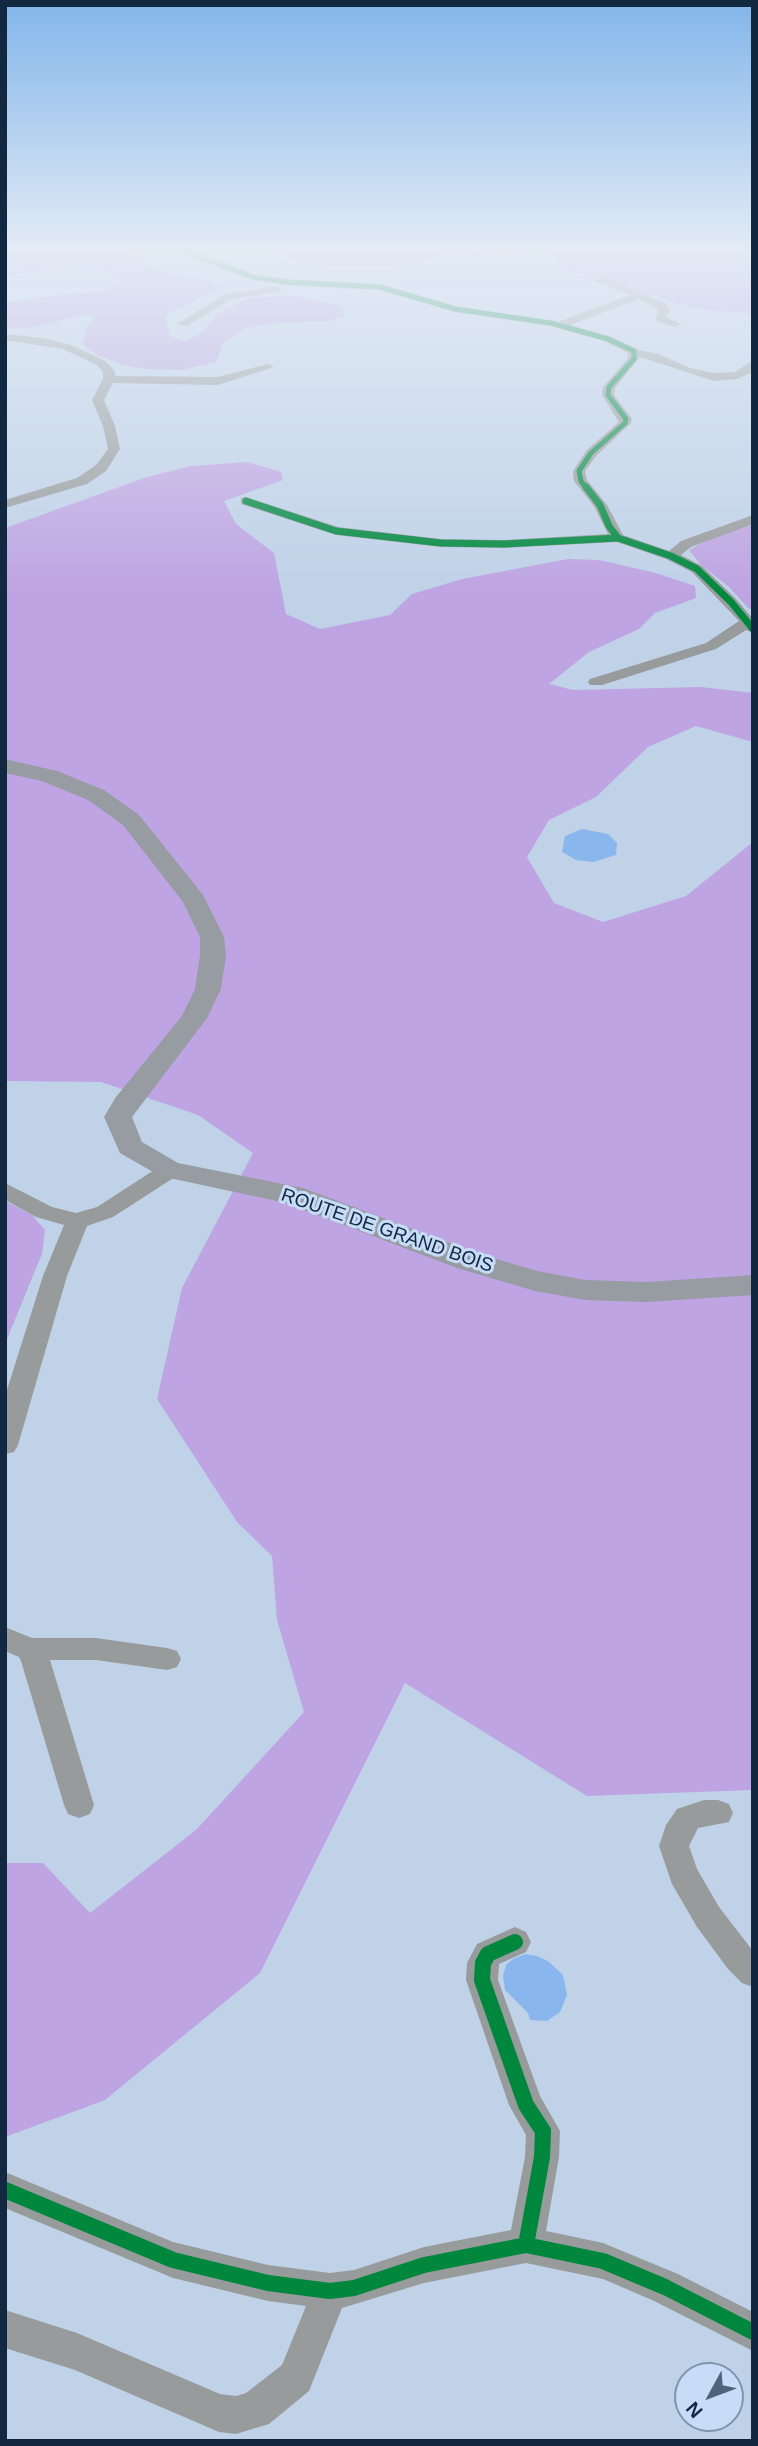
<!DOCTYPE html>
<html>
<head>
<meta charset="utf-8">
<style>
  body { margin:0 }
  #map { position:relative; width:758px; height:2446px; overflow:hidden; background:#c0d2e8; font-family:Arial,sans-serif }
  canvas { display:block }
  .frame { position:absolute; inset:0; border:7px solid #122841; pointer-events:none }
  .north { position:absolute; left:674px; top:2362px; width:70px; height:70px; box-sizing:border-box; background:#c7ddf7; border:2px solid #7f95ae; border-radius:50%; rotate:229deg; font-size:19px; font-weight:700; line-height:28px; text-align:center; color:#122841 }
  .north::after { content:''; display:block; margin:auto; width:24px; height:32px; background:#4f647b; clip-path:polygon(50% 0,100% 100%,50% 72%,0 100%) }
</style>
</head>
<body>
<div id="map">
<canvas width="758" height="2446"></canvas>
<div class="frame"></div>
<div class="north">N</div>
</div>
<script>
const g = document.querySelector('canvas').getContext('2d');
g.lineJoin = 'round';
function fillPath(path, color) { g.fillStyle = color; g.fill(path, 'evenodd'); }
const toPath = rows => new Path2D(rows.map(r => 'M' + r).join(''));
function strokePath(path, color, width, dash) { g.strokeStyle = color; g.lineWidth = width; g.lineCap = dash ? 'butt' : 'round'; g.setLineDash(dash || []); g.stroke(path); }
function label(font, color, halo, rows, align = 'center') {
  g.font = font + ' Arial,sans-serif'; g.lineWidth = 6; g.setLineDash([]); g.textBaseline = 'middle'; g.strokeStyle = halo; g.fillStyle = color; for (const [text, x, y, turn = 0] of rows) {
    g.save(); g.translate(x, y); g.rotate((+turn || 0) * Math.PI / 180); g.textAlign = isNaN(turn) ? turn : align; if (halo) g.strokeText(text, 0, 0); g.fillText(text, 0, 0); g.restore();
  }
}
fillPath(toPath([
  [5,249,131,249,145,266,187,278,208,280,224,286,165,316,170,336,185,341,203,332,217,314,250,297,295,296,340,305,346,316,329,321,281,323,245,328,223,343,216,362,182,370,143,369,123,365,97,355,83,344,87,328,95,318,87,314,30,328,5,327,5,302,104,290,120,282,107,270,70,264,5,276],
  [273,249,753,249,753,314,705,310,673,302,573,271,563,265,556,256,537,251,477,256,450,254,396,266,325,266,297,262],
  [247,462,281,472,283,480,224,501,236,524,274,553,286,614,320,629,390,615,412,594,462,579,568,559,600,560,656,573,695,586,696,598,655,613,639,629,589,652,549,684,573,690,701,687,753,693,753,742,696,726,648,747,596,797,549,820,527,857,554,903,603,922,686,896,753,842,753,1790,587,1796,405,1683,260,1973,105,2100,5,2137,5,1863,43,1863,90,1913,196,1830,304,1712,277,1620,272,1556,237,1522,157,1399,182,1288,253,1153,198,1115,101,1082,5,1081,5,528,147,477,191,466],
  [753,525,753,609,748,608,729,587,700,564,689,550,724,532],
  [5,1201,32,1215,45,1230,42,1254,5,1344]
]), '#bea4e2');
fillPath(toPath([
  [582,829,608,834,617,843,616,855,593,862,576,860,562,852,565,836],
  [525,1954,537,1956,548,1961,563,1975,567,1995,560,2012,547,2021,530,2020,528,2013,505,1990,503,1976,506,1965,513,1959]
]), '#89b7ed');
fillPath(toPath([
  [173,249,189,249,254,274,285,279,380,284,456,306,558,322,630,295,594,281,599,278,611,280,665,303,670,310,666,317,681,324,675,327,656,321,655,319,659,310,639,299,570,325,612,337,639,350,658,354,690,368,714,373,735,372,753,360,751,373,737,379,714,381,640,357,615,388,614,395,632,419,631,423,596,456,585,471,587,480,607,505,623,535,669,551,681,541,753,515,753,524,691,547,681,555,702,566,736,599,753,619,753,633,746,630,716,649,602,685,590,685,588,682,590,679,706,643,739,621,692,572,666,559,617,542,504,548,441,547,336,535,241,504,241,498,246,497,338,527,441,539,504,540,608,534,594,506,574,481,573,471,587,450,619,422,602,395,603,387,628,358,628,353,604,341,550,326,455,312,379,290,285,285,252,280,173,249],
  [277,286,282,289,281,291,232,299,187,326,177,324,225,294,277,286],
  [5,334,43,338,71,345,105,361,115,371,115,376,218,377,268,364,274,367,218,385,113,383,104,400,115,426,120,449,106,471,87,484,5,508,5,500,77,478,96,465,108,449,103,426,92,400,103,379,103,372,97,365,63,349,5,340,5,334],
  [170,1163,178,1165,181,1170,178,1175,113,1217,87,1226,67,1276,18,1445,14,1452,5,1454,5,1396,43,1276,64,1225,36,1217,5,1200,5,1183,52,1207,76,1213,97,1207,162,1165,170,1163],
  [5,1627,32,1638,96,1638,167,1648,177,1651,181,1659,177,1667,167,1670,96,1660,50,1660,94,1805,90,1814,79,1818,68,1814,64,1805,21,1661,19,1657,5,1651,5,1627],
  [704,1800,718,1800,729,1804,733,1813,729,1822,698,1828,689,1846,697,1869,719,1907,753,1951,753,1987,742,1983,728,1969,697,1927,672,1884,659,1846,666,1825,677,1809,704,1800],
  [515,1927,526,1932,531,1942,526,1952,499,1964,498,1980,540,2096,560,2131,559,2157,546,2231,603,2243,678,2274,753,2312,753,2351,652,2300,603,2279,526,2263,424,2283,342,2308,309,2391,269,2424,236,2434,219,2432,75,2370,5,2348,5,2310,77,2333,220,2394,236,2396,246,2393,282,2365,306,2306,268,2301,173,2278,5,2208,5,2172,173,2242,268,2265,330,2273,354,2270,424,2247,511,2230,525,2157,526,2135,509,2105,466,1980,467,1963,477,1944,515,1927]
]), '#989b9c');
fillPath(toPath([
  [5,759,57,771,104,790,139,815,203,895,224,937,226,955,221,989,207,1018,132,1117,142,1142,178,1163,303,1188,479,1254,537,1271,585,1280,647,1282,753,1275,753,1295,647,1302,585,1300,535,1291,457,1268,286,1203,160,1176,120,1153,104,1117,116,1097,182,1016,195,989,200,955,200,937,183,902,123,825,88,800,42,781,5,773,5,759]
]), '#979ca3');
strokePath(toPath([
  [178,249,252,277,285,282,380,287,455,309,551,323,608,339,634,351,634,359,609,387,608,395,626,419,625,423,591,453,579,471,581,481,587,489]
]), '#00873e', 5);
strokePath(toPath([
  [586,487,600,505,609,526,618,538,671,556,697,569,731,602,753,629],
  [246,501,336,531,441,543,504,544,618,538]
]), '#00873e', 7);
strokePath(toPath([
  [515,1942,488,1954,483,1963,482,1980,526,2105,543,2131,542,2157,526,2245],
  [5,2190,173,2260,268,2283,330,2291,354,2288,424,2265,526,2245,603,2261,665,2287,753,2332]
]), '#00873e', 16);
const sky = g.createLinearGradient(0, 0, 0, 592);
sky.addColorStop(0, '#82b5ea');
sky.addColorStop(0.42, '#e3ebf5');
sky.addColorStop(1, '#e3ebf500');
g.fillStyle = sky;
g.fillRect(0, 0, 758, 592);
label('19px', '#122841', '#c7ddf7', [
  ["ROUTE DE GRAND BOIS",387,1231,19]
]);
</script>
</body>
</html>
